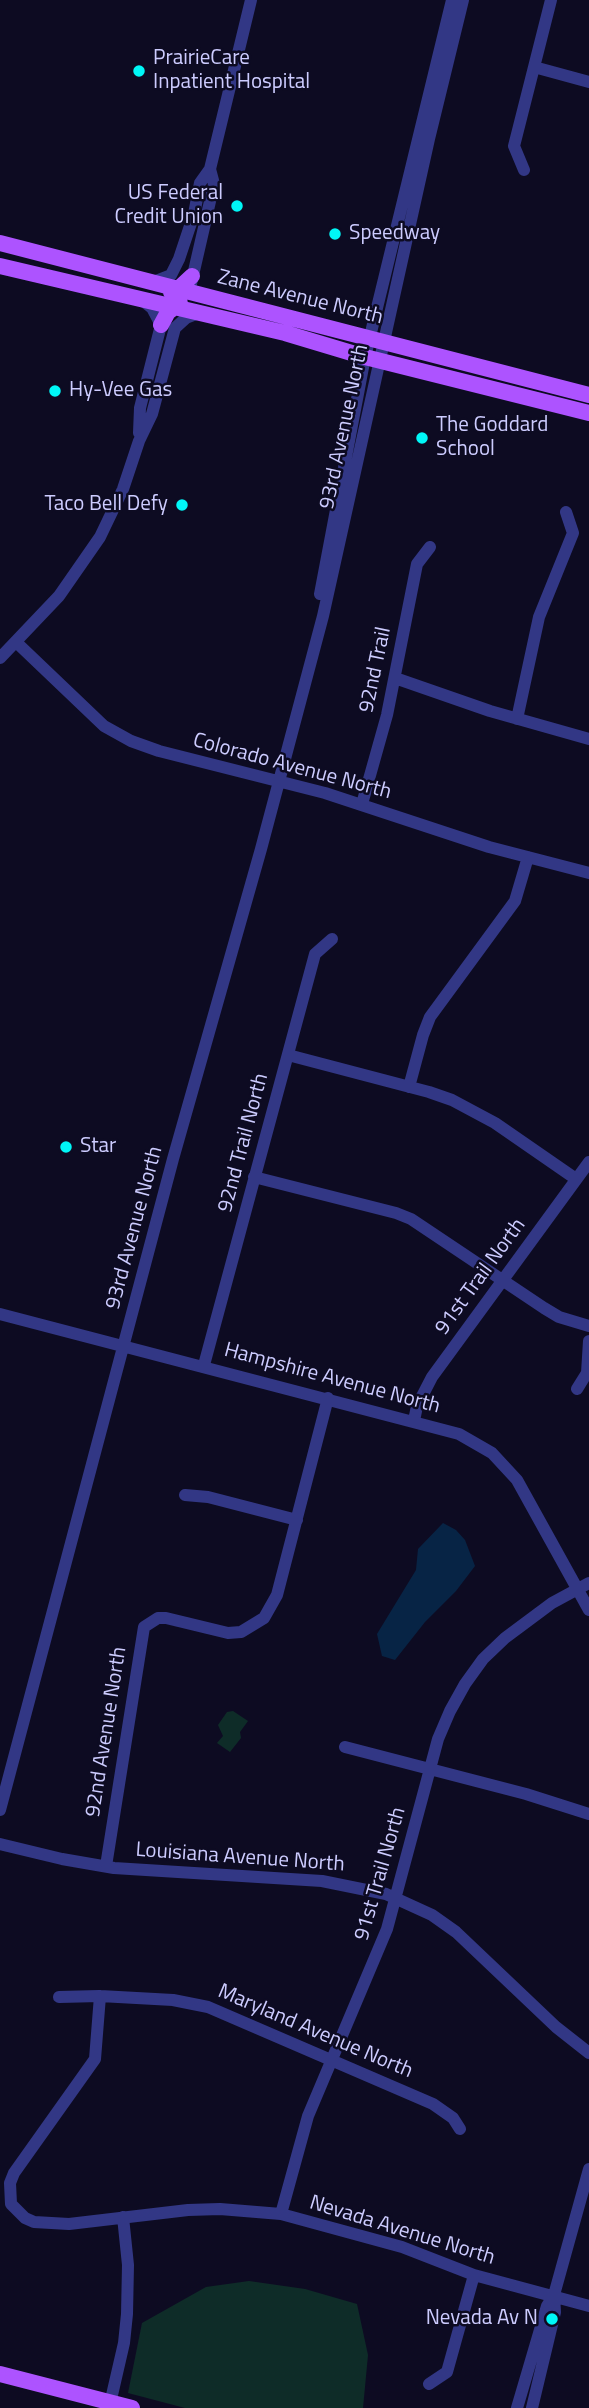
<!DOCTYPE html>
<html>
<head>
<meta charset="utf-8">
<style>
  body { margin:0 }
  canvas { display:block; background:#0d0b22 }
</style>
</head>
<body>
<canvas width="589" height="2408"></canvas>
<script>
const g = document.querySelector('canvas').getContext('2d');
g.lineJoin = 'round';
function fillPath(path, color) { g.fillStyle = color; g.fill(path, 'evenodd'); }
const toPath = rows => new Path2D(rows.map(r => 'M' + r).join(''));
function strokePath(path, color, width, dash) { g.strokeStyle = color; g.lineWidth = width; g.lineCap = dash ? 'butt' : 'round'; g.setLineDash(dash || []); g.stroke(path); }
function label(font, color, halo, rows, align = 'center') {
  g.font = font + ' "Titillium Web",sans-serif'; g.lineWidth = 5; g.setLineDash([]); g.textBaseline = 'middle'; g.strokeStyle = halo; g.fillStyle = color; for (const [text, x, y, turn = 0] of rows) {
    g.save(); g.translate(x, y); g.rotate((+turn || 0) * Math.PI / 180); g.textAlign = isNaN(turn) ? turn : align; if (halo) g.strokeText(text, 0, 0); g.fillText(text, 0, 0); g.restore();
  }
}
fillPath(toPath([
  [233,1711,248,1721,240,1732,241,1738,230,1752,217,1743,223,1736,218,1725,227,1712],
  [249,2281,305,2289,357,2304,368,2355,363,2408,185,2408,128,2393,142,2323,206,2287]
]), '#0e2c28');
fillPath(toPath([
  [443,1523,456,1530,465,1540,475,1566,456,1591,425,1622,395,1660,382,1656,377,1634,416,1570,418,1549]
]), '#072445');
strokePath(toPath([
  [534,67,589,82],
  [524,170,514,146,551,0],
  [153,282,171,275,179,259,194,214,200,183,210,169,251,0],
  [191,284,214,184,210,169],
  [139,433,140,408,161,325,152,308,142,300],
  [320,594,365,357,452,0],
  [16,642,104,726,131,741,159,751,325,793,489,847,589,873],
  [0,658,59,596,100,537,123,489,139,441,152,414,175,328,186,318,199,313],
  [395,678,490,711,589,739],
  [517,719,539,617,573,533,566,512],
  [362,804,387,715,417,564,430,547],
  [288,1055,429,1092,452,1100,495,1123,576,1179],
  [409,1087,423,1035,430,1017,515,901,528,857],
  [254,1177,396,1213,411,1219,544,1308,559,1317,589,1326],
  [0,1314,459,1434,492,1453,517,1480,589,1610],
  [204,1365,315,954,332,939],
  [577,1389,587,1373,589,1341],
  [414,1421,417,1406,432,1377,589,1162],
  [185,1495,208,1497,297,1520],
  [345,1747,526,1794,589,1814],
  [0,1810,173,1159,261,849,323,616,429,139,463,0],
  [0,1844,62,1859,114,1868,322,1881,386,1894,432,1915,456,1932,556,2027,589,2053],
  [106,1866,144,1627,158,1618,166,1618,228,1633,241,1632,264,1618,277,1595,328,1398],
  [100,1996,95,2059,14,2173,10,2183,11,2204,25,2218,34,2222,69,2224,188,2210,220,2209,281,2214,402,2247,474,2275,589,2306],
  [59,1997,100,1996,173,2000,208,2007,433,2104,453,2118,460,2129],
  [281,2214,308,2116,387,1929,438,1739,450,1711,465,1684,483,1659,505,1638,552,1603,589,1583],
  [429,2384,447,2372,474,2275],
  [109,2408,124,2343,127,2314,128,2265,123,2217],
  [517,2408,547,2306,554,2295,589,2169],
  [532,2408,555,2312,554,2295]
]), '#323785', 12);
strokePath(toPath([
  [0,243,589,395],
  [0,266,285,333,365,357,589,413],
  [171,292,178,289,192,276],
  [161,325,168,312,180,303],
  [0,2374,132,2408]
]), '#ad53ff', 16);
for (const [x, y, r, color] of [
  [139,71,7,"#00f7f7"],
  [237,206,7,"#00f7f7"],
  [335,234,7,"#00f7f7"],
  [55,391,7,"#00f7f7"],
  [422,438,7,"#00f7f7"],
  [182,505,7,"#00f7f7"],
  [66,1147,7,"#00f7f7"],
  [552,2319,7,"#00f7f7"]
]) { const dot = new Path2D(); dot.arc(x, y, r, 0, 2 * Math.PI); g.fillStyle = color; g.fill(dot); strokePath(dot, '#0d0b22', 2.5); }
label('21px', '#cdccff', '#0d0b22', [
  ["PrairieCare",153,59],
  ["Inpatient Hospital",153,83],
  ["US Federal",223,194,"right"],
  ["Credit Union",223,218,"right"],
  ["Speedway",349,234],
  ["Hy-Vee Gas",69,391],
  ["The Goddard",436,426],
  ["School",436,450],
  ["Taco Bell Defy",168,505,"right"],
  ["Star",80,1147],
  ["Nevada Av N",538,2319,"right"]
], 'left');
label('21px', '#cdccff', '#0d0b22', [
  ["Zane Avenue North",300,298,14],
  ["93rd Avenue North",345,427,-78],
  ["92nd Trail",376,670,-78],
  ["Colorado Avenue North",292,767,15],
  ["92nd Trail North",244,1143,-75],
  ["93rd Avenue North",135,1228,-75],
  ["91st Trail North",481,1277,-54],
  ["Hampshire Avenue North",332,1379,15],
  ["92nd Avenue North",107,1732,-81],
  ["Louisiana Avenue North",240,1858,4],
  ["91st Trail North",381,1874,-74],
  ["Maryland Avenue North",315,2032,23],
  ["Nevada Avenue North",402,2231,17]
]);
</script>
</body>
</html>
